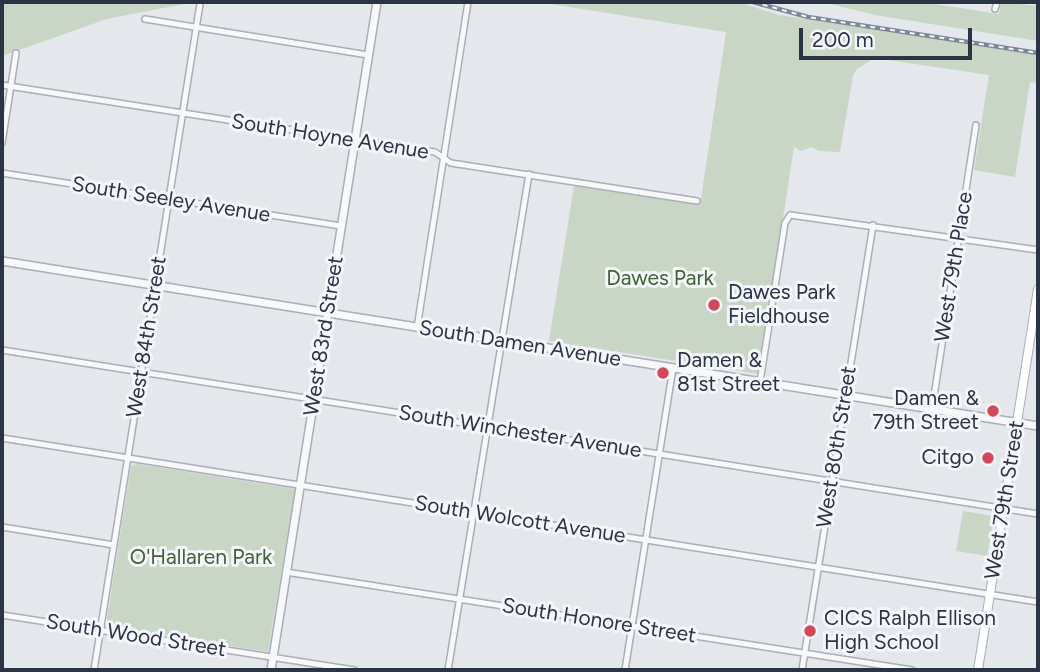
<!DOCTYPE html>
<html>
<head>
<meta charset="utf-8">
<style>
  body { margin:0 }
  #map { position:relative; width:1040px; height:672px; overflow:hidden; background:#e4e7ec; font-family:Figtree,sans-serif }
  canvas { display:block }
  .frame { position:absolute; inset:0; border:4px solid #2b3445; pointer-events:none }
  .scale { position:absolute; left:799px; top:28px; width:173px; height:32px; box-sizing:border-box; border:4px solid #2b3445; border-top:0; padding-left:9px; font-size:21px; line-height:24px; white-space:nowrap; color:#2b3445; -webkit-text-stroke:5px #f4f6f9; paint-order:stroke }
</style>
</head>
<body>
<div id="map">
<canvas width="1040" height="672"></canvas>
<div class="frame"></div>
<div class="scale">200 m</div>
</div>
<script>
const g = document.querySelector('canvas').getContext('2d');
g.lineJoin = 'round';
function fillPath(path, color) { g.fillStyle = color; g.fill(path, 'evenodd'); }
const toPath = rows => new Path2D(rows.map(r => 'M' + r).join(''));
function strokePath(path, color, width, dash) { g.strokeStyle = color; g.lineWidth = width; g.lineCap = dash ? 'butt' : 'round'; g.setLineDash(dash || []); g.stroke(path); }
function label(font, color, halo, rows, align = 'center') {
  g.font = font + ' Figtree,sans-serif'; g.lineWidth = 6; g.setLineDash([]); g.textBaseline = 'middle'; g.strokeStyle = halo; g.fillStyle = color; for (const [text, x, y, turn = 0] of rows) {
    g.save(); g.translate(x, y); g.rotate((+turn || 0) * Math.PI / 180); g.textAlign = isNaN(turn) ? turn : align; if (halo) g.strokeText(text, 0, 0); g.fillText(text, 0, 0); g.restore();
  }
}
fillPath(toPath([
  [2,2,194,2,107,19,2,56],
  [538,2,738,2,779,15,1038,55,1038,83,1030,82,1015,177,974,170,989,75,875,58,857,69,853,76,840,152,820,151,811,147,801,151,794,147,759,374,549,341,574,186,700,205,726,32],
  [822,2,922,2,999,14,1001,2,1038,6,1038,41,875,15],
  [137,464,295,489,268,652,106,626,131,466],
  [963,511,994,516,987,556,956,551]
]), '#c9d6c5');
const minor = toPath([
  [995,9,997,2],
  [145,19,368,55],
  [2,85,435,152,451,163,697,201],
  [2,143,16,53],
  [2,173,341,226],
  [417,328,468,2],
  [2,350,1038,514],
  [760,382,785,223,790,215,1038,250],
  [932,409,976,125],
  [2,438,1038,602],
  [2,527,114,545],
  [286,572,912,670],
  [2,615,354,670],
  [94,670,200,4],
  [448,670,529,174],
  [625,670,673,368],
  [802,670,873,225]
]);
const tertiary = toPath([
  [2,261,1038,426],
  [271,670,377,2]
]);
const secondary = toPath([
  [978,670,1038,289]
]);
strokePath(minor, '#a9aeb7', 8);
strokePath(tertiary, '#a9aeb7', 10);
strokePath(secondary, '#a9aeb7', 10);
strokePath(minor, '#f7f8fa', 5);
strokePath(tertiary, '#f7f8fa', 7);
strokePath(secondary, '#fff', 8);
const rail = toPath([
  [753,2,808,17,1038,53]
]);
strokePath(rail, '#7d8696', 4.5);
strokePath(rail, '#f4f6f9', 2, [5]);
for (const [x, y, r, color] of [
  [714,305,7,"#d1495b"],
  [663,373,7,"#d1495b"],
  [993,411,7,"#d1495b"],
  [988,458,7,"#d1495b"],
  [810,631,7,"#d1495b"]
]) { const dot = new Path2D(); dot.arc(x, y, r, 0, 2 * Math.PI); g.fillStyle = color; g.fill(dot); strokePath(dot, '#f4f6f9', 2.5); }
label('21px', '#2b3445', '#f4f6f9', [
  ["South Hoyne Avenue",330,137,9],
  ["South Seeley Avenue",171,200,9],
  ["West 79th Place",954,267,-81],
  ["West 83rd Street",324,336,-81],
  ["West 84th Street",147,337,-81],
  ["South Damen Avenue",520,344,9],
  ["South Winchester Avenue",520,432,9],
  ["West 80th Street",837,447,-81],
  ["West 79th Street",1005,500,-81],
  ["South Wolcott Avenue",520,520,9],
  ["South Honore Street",599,621,9],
  ["South Wood Street",136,636,9]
]);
label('21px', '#3f6138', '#f4f6f9', [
  ["Dawes Park",660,279],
  ["O'Hallaren Park",201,558]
]);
label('21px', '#2b3445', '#f4f6f9', [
  ["Dawes Park",728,293],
  ["Fieldhouse",728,317],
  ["Damen &",677,361],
  ["81st Street",677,385],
  ["Damen &",979,399,"right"],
  ["79th Street",979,423,"right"],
  ["Citgo",974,458,"right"],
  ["CICS Ralph Ellison",824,619],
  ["High School",824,643]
], 'left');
</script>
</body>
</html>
